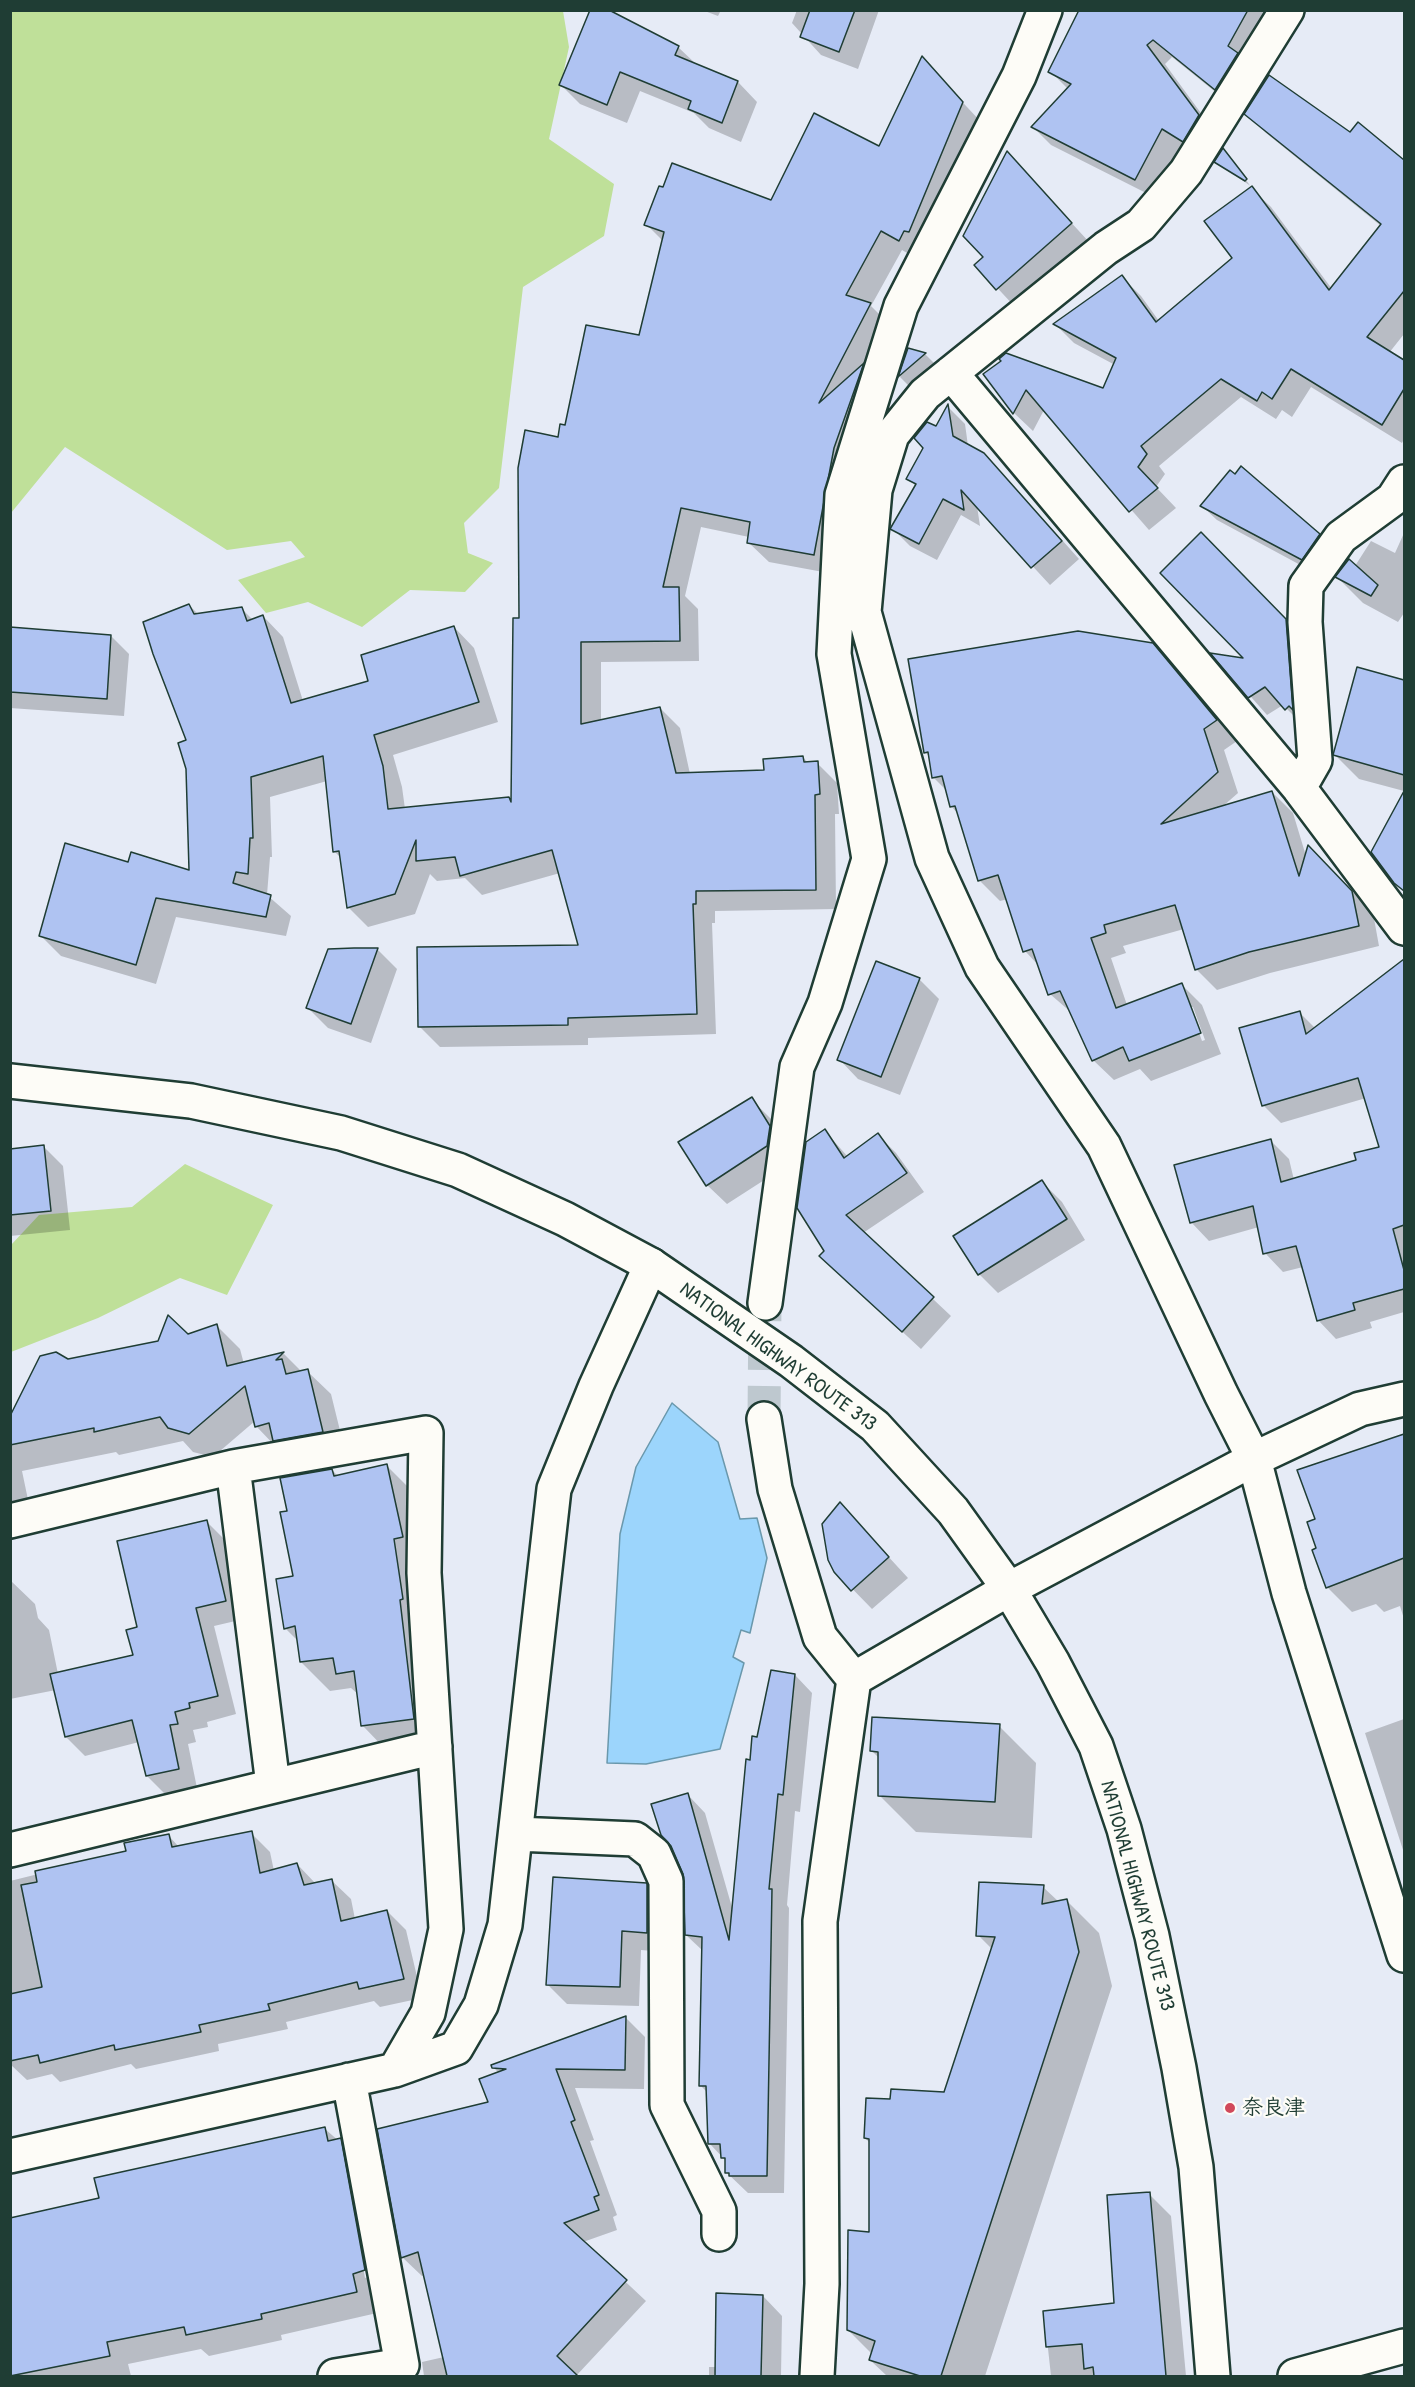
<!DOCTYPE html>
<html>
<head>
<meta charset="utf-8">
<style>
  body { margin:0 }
  #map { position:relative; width:1415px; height:2387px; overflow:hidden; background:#e6ebf6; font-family:"Patrick Hand",sans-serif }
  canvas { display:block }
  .frame { position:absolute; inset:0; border:12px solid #1f3d34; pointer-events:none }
</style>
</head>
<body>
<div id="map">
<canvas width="1415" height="2387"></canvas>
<div class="frame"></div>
</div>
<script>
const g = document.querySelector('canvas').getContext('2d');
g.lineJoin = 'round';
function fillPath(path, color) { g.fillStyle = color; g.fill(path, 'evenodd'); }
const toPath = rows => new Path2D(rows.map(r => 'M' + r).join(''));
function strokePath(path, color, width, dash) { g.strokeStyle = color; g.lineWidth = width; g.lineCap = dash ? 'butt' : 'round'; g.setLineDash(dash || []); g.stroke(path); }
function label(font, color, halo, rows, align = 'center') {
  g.font = font + ' "Patrick Hand","Klee One",sans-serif'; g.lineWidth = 4.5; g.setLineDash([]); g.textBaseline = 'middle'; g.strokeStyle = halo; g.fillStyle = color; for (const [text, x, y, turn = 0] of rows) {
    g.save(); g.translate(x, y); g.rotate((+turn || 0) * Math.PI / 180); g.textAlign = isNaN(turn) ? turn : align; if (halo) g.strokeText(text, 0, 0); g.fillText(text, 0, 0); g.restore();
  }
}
fillPath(toPath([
  [11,11,563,11,569,47,549,139,614,184,604,236,523,287,499,488,464,523,468,553,493,563,465,592,410,590,362,627,308,602,266,613,238,580,305,557,291,541,227,550,65,447,11,513],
  [185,1164,273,1205,227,1295,180,1278,98,1318,11,1352,11,1245,39,1215,132,1207]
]), '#bfe099');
const water = toPath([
  [672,1403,718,1442,740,1519,757,1518,767,1558,750,1633,741,1630,733,1657,744,1663,720,1749,646,1764,607,1763,620,1534,636,1467,672,1403]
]);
fillPath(water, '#9cd5fc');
strokePath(water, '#6a98ac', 1.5);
fillPath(toPath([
  [702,10,721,10,718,16],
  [797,10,879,10,858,69,821,55,792,23],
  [1081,10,1283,10,1234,107,1172,57,1165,64,1217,135,1202,159,1181,146,1154,197,1051,145,1033,127,1068,89,1050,71],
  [678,47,697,65,738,82,757,102,741,142,709,128,694,113,640,91,627,123,580,104,561,85],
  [922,59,982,123,919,260,902,250,871,306,890,325,834,574,769,562,748,542,749,537,701,527,685,596,698,609,699,661,601,662,601,722,660,708,680,728,690,774,765,771,803,757,808,763,817,763,837,783,839,814,835,814,836,909,715,911,715,923,712,923,716,1034,588,1038,588,1045,440,1047,420,1027,580,946,560,873,482,895,465,878,437,881,430,874,415,914,368,927,348,907,341,858,334,851,327,781,270,797,272,857,270,857,267,895,291,916,286,936,176,917,156,984,61,956,41,936,129,864,190,872,189,605,199,615,242,609,253,620,263,616,283,637,303,701,370,682,454,627,474,648,498,722,393,755,402,787,405,809,509,799,512,802,521,619,559,438,640,337,663,241,646,224,772,202,879,148],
  [1246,113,1351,134,1390,150,1404,164,1404,175,1398,182,1404,187,1404,334,1389,353,1404,362,1404,439,1402,443,1311,387,1292,417,1282,410,1276,419,1241,397,1159,466,1165,474,1156,487,1176,508,1149,530,1044,410,1033,431,1014,413,985,374,1104,390,1115,365,1074,343,1055,324,1122,277,1141,296,1159,321,1234,258,1252,187,1216,162,1224,150,1254,191,1271,207,1332,289,1381,226,1266,133],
  [1008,154,1090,243,1016,308,976,265,985,257],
  [909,350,925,354,934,363,909,386,900,377],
  [948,407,965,424,968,446,1001,472,1079,559,1050,585,977,506,980,526,961,515,937,560,910,546,892,528,916,486,908,478],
  [1202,506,1319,535,1334,550,1317,574,1217,520],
  [1404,533,1404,613,1398,622,1363,603,1337,577,1355,566,1371,541,1395,553],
  [1201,534,1304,638,1304,726,1283,705,1267,715,1214,655,1247,661],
  [10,628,111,636,129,654,124,716,10,708],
  [1153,645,1237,741,1224,750,1238,793,1222,807,1272,792,1293,813,1306,856,1329,867,1373,913,1379,946,1270,973,1217,990,1196,969,1184,929,1123,946,1126,953,1111,958,1127,1005,1181,984,1202,1005,1221,1054,1151,1081,1140,1069,1114,1080,1093,1060,1073,1014,1050,994,1040,967,1025,951,1008,899,1000,901,979,880,958,814,952,807,948,792,933,777,930,757,925,752],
  [1190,1007,1193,1007,1205,1040,1202,1041],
  [1358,669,1404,682,1404,791,1359,779,1335,755],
  [1404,794,1404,892,1372,852],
  [377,949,397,969,371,1043,328,1028,308,1008],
  [1396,967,1404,976,1404,1312,1370,1322,1372,1328,1336,1339,1318,1320,1303,1267,1283,1272,1265,1253,1259,1227,1209,1241,1191,1222,1270,1140,1289,1159,1294,1180,1358,1161,1381,1148,1366,1098,1281,1123,1263,1105,1300,1013,1315,1028],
  [919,979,939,999,900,1095,858,1079,839,1059],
  [751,1099,771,1119,789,1147,786,1166,727,1204,707,1185],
  [825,1131,848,1157,878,1135,896,1153,924,1192,863,1233,951,1316,921,1349,839,1273,826,1251],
  [44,1147,63,1166,70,1230,10,1236,10,1150],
  [1042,1182,1062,1202,1085,1240,998,1293,979,1274],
  [217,1326,240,1349,244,1364,284,1354,302,1372,307,1371,331,1394,346,1455,279,1450,256,1426,255,1421,213,1457,193,1452,183,1441,119,1455,116,1452,22,1471,31,1514,10,1519,10,1408,12,1417,68,1361,187,1336],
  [1404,1435,1404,1619,1400,1606,1384,1612,1376,1604,1352,1612,1327,1587,1318,1549,1316,1520,1387,1442],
  [387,1466,416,1495,442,1747,391,1755,363,1726,359,1695,351,1688,330,1691,301,1662,298,1641,285,1628,295,1578,289,1512,332,1470,338,1476],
  [840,1504,908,1578,872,1609,835,1571],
  [207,1522,226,1541,244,1619,214,1626,236,1714,207,1722,208,1727,193,1730,196,1742,188,1744,197,1788,166,1795,147,1776,139,1742,85,1756,66,1737,56,1690,10,1699,10,1580,35,1604,38,1618,49,1630,58,1674,135,1656,139,1628],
  [795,1675,812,1693,800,1812,795,1811,787,1905,789,1908,784,2193,748,2193,726,2172,726,2161,710,2144,708,2093,701,2086,703,1951,686,1935,688,1795,705,1813,733,1911,751,1761,759,1738],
  [1404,1719,1404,1853,1365,1733],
  [999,1726,1036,1763,1032,1838,916,1832,879,1795,879,1758,872,1751],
  [251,1833,270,1852,274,1871,297,1864,316,1884,331,1880,351,1899,355,1919,387,1911,406,1930,422,1998,380,2007,374,2001,286,2022,288,2029,218,2044,219,2051,136,2069,131,2064,60,2082,52,2074,27,2080,10,2064,10,1881,127,1852,168,1835,179,1847],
  [646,1885,666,1905,666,1952,641,1950,639,2006,567,2004,547,1984],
  [1043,1887,1059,1902,1066,1900,1099,1933,1112,1986,985,2376,887,2376,870,2360,872,2354,848,2330,870,2233,870,2143,865,2138,892,2101,945,2094,992,1949,978,1935],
  [626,2018,645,2037,644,2089,575,2088,594,2140,590,2141,617,2215,613,2217,617,2230,583,2242,646,2301,576,2376,424,2376,422,2362,444,2357,425,2275,422,2276,402,2257,490,2103,499,2073,493,2067],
  [325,2129,362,2161,377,2313,281,2335,282,2340,209,2356,201,2349,128,2364,131,2376,10,2376,10,2219,100,2200],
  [342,2153,346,2157,368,2277,365,2278],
  [1149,2194,1171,2216,1186,2376,1051,2376,1044,2312,1116,2304],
  [763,2296,782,2316,781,2376,709,2376,709,2367,716,2367]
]), '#0003');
const building = toPath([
  [590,10,609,10,679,46,675,55,738,81,722,123,688,109,691,101,620,72,607,105,559,85,590,10],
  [810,10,855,10,839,52,800,37,810,10],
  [1079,10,1248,10,1228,46,1238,53,1215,90,1153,40,1147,45,1199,115,1183,142,1162,129,1135,180,1031,127,1071,84,1048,72,1079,10],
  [922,56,963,102,909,232,904,231,899,241,881,231,846,295,871,303,819,403,864,363,834,448,814,555,747,543,750,522,681,508,663,587,679,587,680,641,581,642,581,724,660,707,676,773,764,770,763,759,803,756,804,762,818,761,820,794,815,795,816,890,696,891,696,904,693,904,697,1014,568,1018,568,1025,418,1027,417,947,578,945,552,850,460,876,455,857,416,861,416,840,395,894,347,908,339,851,333,852,323,756,251,777,253,838,250,838,248,874,236,872,233,883,271,895,266,917,156,898,136,965,39,936,65,843,128,862,131,852,189,870,186,769,178,743,186,740,153,654,143,622,189,604,194,614,242,607,247,621,263,615,291,703,368,681,361,655,454,626,479,702,374,735,383,766,388,809,509,797,511,802,513,618,519,618,518,468,525,430,558,437,560,424,565,425,586,325,639,335,664,232,644,225,659,186,663,187,672,163,771,200,814,113,879,146,922,56],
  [1269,75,1350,132,1358,122,1404,160,1404,291,1367,337,1404,360,1404,389,1382,425,1291,369,1272,399,1262,392,1257,401,1221,379,1141,446,1147,454,1138,467,1158,488,1129,512,1026,390,1013,414,983,374,1001,361,999,359,1006,353,1103,388,1116,358,1053,324,1122,275,1156,322,1232,258,1204,221,1252,186,1329,290,1381,224,1244,114,1269,75],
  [1223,148,1247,179,1245,181,1214,162,1223,148],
  [1007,151,1072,223,996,290,974,265,983,257,963,236,1007,151],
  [908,348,926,353,898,377,908,348],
  [948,404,953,436,984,453,1062,541,1031,568,961,490,964,510,943,499,919,544,890,529,916,484,906,479,923,448,914,438,927,422,936,426,948,404],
  [1241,466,1320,534,1302,560,1200,506,1230,470,1235,474,1241,466],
  [1201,532,1286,619,1293,710,1289,706,1285,710,1265,687,1248,698,1210,653,1243,658,1160,573,1201,532],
  [1349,559,1378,585,1371,596,1335,577,1349,559],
  [10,627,111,635,107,699,10,692,10,627],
  [1078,631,1153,643,1217,720,1204,729,1218,772,1161,824,1272,791,1299,876,1308,845,1352,891,1359,926,1249,952,1195,970,1175,905,1104,925,1106,933,1091,938,1116,1008,1182,983,1201,1033,1129,1061,1123,1047,1092,1061,1060,991,1048,995,1032,949,1023,952,998,875,978,881,955,806,950,807,942,776,932,778,928,752,924,753,908,659,1078,631],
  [1357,667,1404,680,1404,775,1333,755,1357,667],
  [1404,791,1404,891,1394,883,1371,852,1404,791],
  [354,948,378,948,351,1024,306,1008,328,949,354,948],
  [1404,959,1404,1225,1393,1229,1404,1270,1404,1289,1353,1303,1355,1310,1317,1321,1296,1246,1263,1254,1253,1206,1190,1223,1174,1165,1271,1139,1281,1182,1356,1160,1354,1153,1379,1147,1358,1078,1262,1106,1239,1028,1300,1011,1306,1034,1404,959],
  [876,961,920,978,881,1077,837,1060,876,961],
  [752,1097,770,1126,767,1146,706,1186,678,1142,752,1097],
  [825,1129,844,1158,878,1133,907,1173,846,1215,934,1297,902,1332,819,1256,824,1251,797,1208,806,1142,825,1129],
  [44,1145,51,1211,10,1215,10,1149,44,1145],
  [1042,1180,1067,1219,978,1275,953,1236,1042,1180],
  [168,1315,188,1334,217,1324,227,1366,284,1352,276,1360,282,1359,286,1374,308,1369,323,1432,273,1441,269,1423,255,1427,245,1386,189,1434,168,1428,160,1417,94,1432,94,1428,10,1445,10,1416,40,1356,56,1352,68,1359,158,1341,168,1315],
  [1404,1434,1404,1558,1326,1588,1312,1550,1316,1548,1307,1522,1315,1519,1297,1470,1404,1434],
  [387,1464,403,1537,394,1539,403,1599,400,1600,414,1719,361,1726,354,1671,336,1674,333,1658,300,1662,295,1626,284,1629,276,1579,293,1576,280,1512,287,1511,280,1478,332,1469,334,1476,387,1464],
  [840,1502,889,1557,851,1591,834,1572,828,1560,822,1524,840,1502],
  [207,1520,226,1601,196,1608,218,1696,189,1703,190,1708,175,1712,178,1724,170,1725,179,1769,146,1776,132,1720,65,1737,50,1674,133,1655,126,1630,137,1627,117,1541,207,1520],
  [771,1670,795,1674,783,1795,778,1794,769,1889,772,1889,767,2176,729,2176,729,2173,725,2173,725,2158,721,2158,720,2144,708,2144,706,2086,699,2086,702,1937,685,1935,683,1874,671,1846,661,1835,651,1804,688,1793,729,1940,746,1759,750,1760,752,1736,757,1737,771,1670],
  [872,1717,1000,1724,995,1802,878,1796,878,1752,870,1751,872,1717],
  [252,1831,260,1873,297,1863,304,1885,332,1879,341,1921,387,1910,404,1979,359,1989,357,1982,268,2004,270,2010,199,2025,201,2032,115,2050,114,2045,40,2063,38,2055,10,2061,10,1994,42,1987,21,1885,37,1882,35,1871,126,1851,124,1843,169,1834,172,1847,252,1831],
  [553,1877,647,1883,647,1933,622,1931,620,1987,546,1985,553,1877],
  [979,1882,1044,1885,1042,1904,1067,1899,1079,1952,941,2376,920,2376,869,2360,875,2341,847,2330,848,2230,869,2232,869,2139,864,2138,866,2098,890,2099,891,2089,944,2092,995,1937,976,1936,979,1882],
  [626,2016,625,2070,556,2069,575,2120,571,2122,599,2195,594,2197,599,2210,564,2223,627,2280,557,2356,578,2376,447,2376,418,2252,401,2258,377,2129,488,2102,479,2079,506,2069,492,2068,491,2065,626,2016],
  [325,2127,328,2141,341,2138,365,2270,353,2274,357,2292,261,2314,262,2319,186,2335,184,2327,107,2342,110,2356,10,2376,10,2218,99,2198,94,2178,325,2127],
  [1150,2192,1166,2376,1094,2376,1093,2367,1084,2369,1082,2344,1046,2347,1043,2311,1114,2303,1107,2195,1150,2192],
  [716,2293,763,2295,761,2376,715,2376,716,2293]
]);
fillPath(building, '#afc3f2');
strokePath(building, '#1f3d34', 1.5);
strokePath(toPath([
  [764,1419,765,1303]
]), '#bec8cf', 33, [33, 16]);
const street = toPath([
  [1287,10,1186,172,1141,225,1106,248,925,394,892,435,875,490,864,612,932,858,982,967,1104,1146,1221,1394,1254,1459,1289,1593,1404,1955],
  [951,373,1299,788,1404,928],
  [1299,788,1315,760,1305,622,1306,586,1341,537,1393,499,1404,482],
  [765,1303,797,1067,825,1003,869,859,834,654,842,495,901,306,1019,76,1045,10],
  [764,1419,775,1489,820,1637,854,1679],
  [233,1467,273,1785],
  [10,1521,233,1467,426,1433,424,1573,446,1929,428,2013,395,2070,10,2156],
  [516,1834,635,1839,654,1854,666,1881,667,2105,719,2211,719,2234],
  [10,1850,435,1747],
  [395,2070,456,2048,481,2005,505,1925,554,1489,596,1386,651,1265],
  [335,2376,402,2365,349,2080],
  [817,2376,822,2284,820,1921,854,1679,1009,1589,1254,1459,1360,1409,1404,1399],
  [1295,2376,1404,2346]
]);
const highway = toPath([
  [10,1081,191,1101,341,1133,458,1170,565,1219,651,1265,791,1361,875,1426,953,1511,1009,1589,1053,1663,1096,1746,1124,1829,1152,1936,1179,2068,1196,2167,1213,2376]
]);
strokePath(street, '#1f3d34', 38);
strokePath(highway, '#1f3d34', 38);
strokePath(street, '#fdfcf7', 33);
strokePath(highway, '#fdfcf7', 33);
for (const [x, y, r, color] of [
  [1230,2108,6,"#d1495b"]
]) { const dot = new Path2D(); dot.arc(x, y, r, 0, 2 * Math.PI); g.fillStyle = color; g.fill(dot); strokePath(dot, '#fdfcf7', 2); }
label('21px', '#1f3d34', '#fdfcf7', [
  ["NATIONAL HIGHWAY ROUTE 313",778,1357,36],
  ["NATIONAL HIGHWAY ROUTE 313",1137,1896,75]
]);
label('bold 21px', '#1f3d34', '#fdfcf7', [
  ["奈良津",1242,2108]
], 'left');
</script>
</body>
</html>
